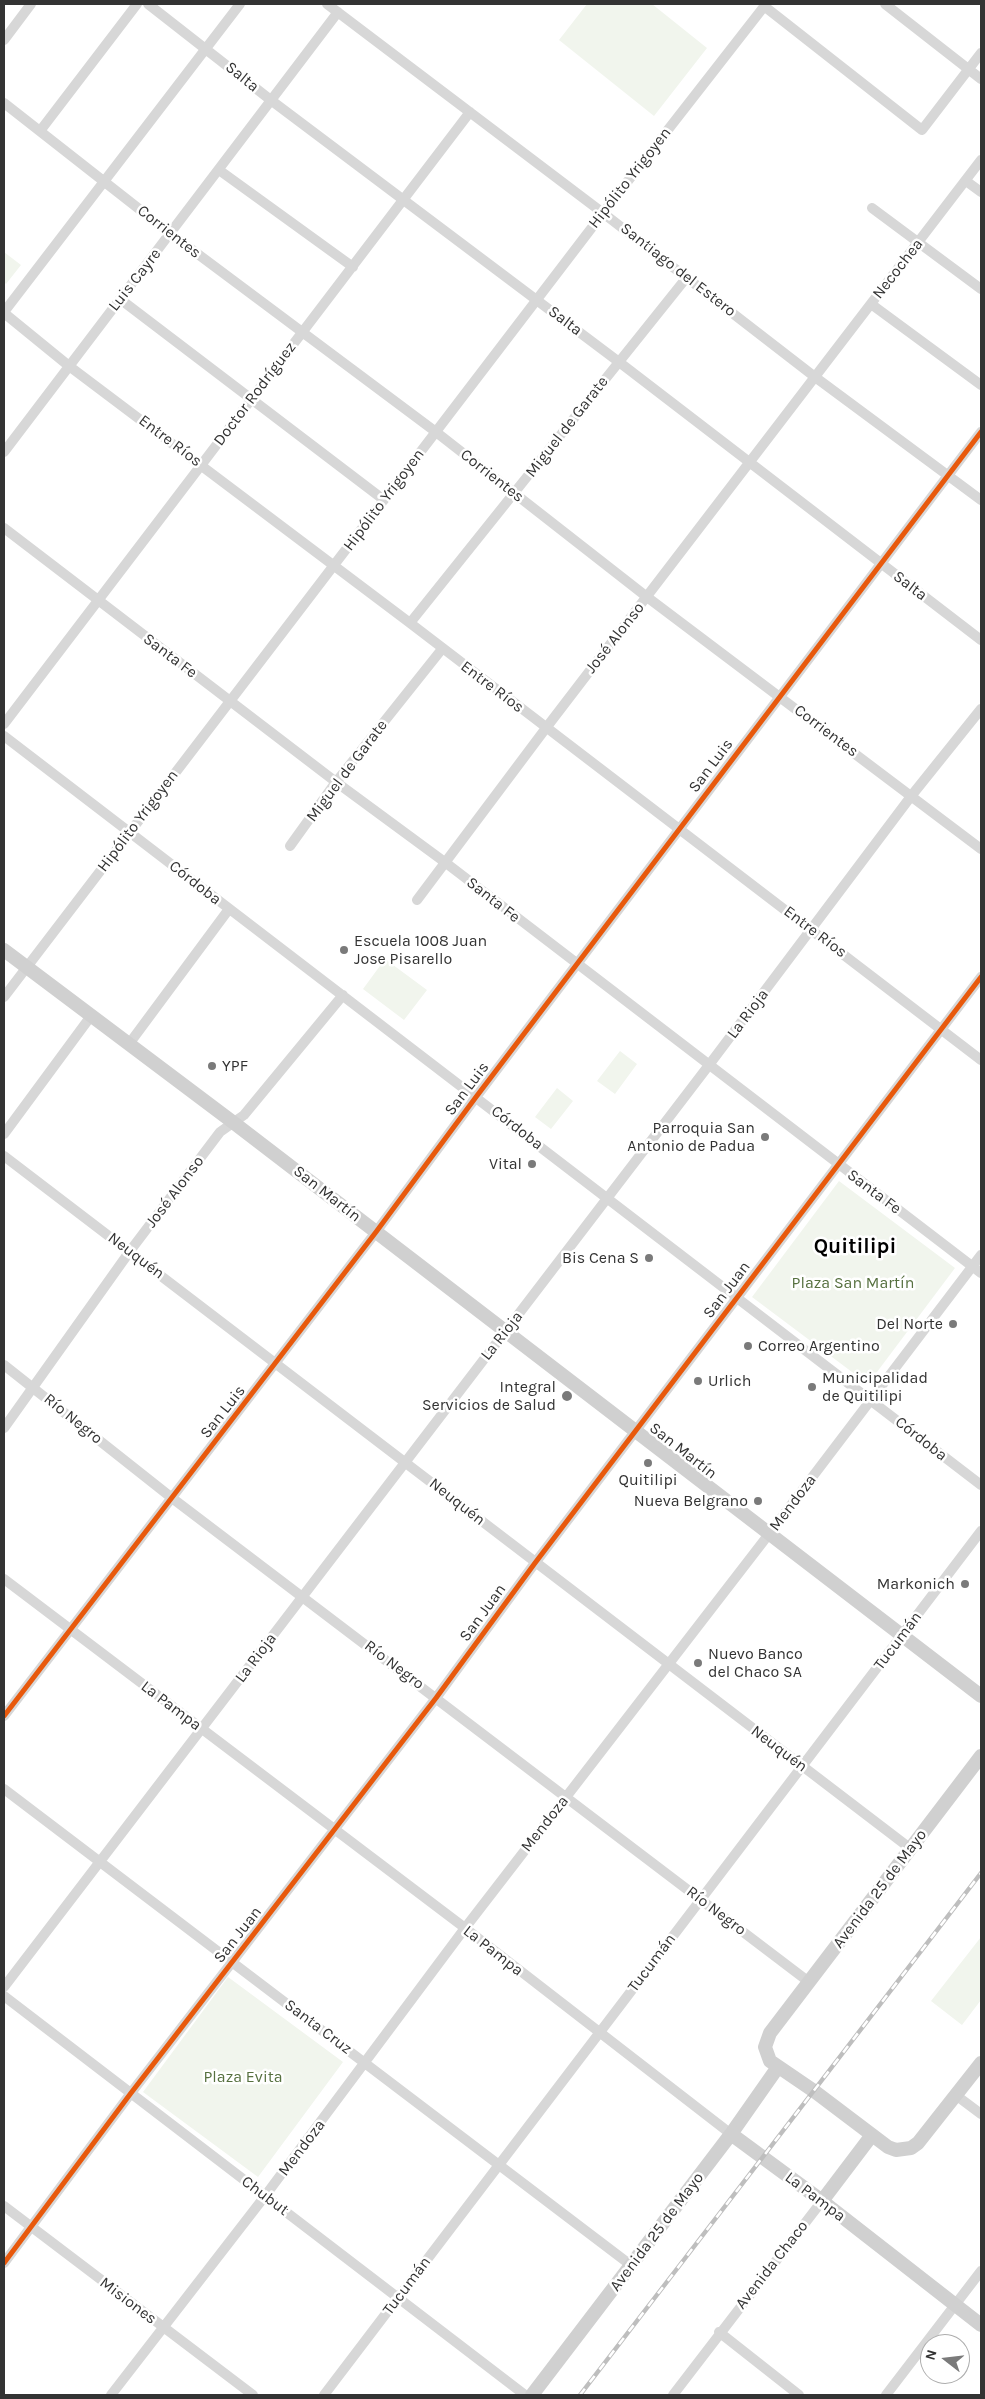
<!DOCTYPE html>
<html>
<head>
<meta charset="utf-8">
<style>
  body { margin:0 }
  #map { position:relative; width:985px; height:2399px; overflow:hidden; background:#fff; font-family:Karla,sans-serif }
  canvas { display:block }
  .frame { position:absolute; inset:0; border:5px solid #333; pointer-events:none }
  .north { position:absolute; left:920px; top:2334px; width:50px; height:50px; box-sizing:border-box; background:#fff; border:1px solid #adadad; border-radius:50%; rotate:286deg; font-size:14px; font-weight:700; line-height:20px; text-align:center; color:#333 }
  .north::after { content:''; display:block; margin:auto; width:18px; height:22px; background:#7a7a7a; clip-path:polygon(50% 0,100% 100%,50% 72%,0 100%) }
</style>
</head>
<body>
<div id="map">
<canvas width="985" height="2399"></canvas>
<div class="frame"></div>
<div class="north">N</div>
</div>
<script>
const g = document.querySelector('canvas').getContext('2d');
g.lineJoin = 'round';
function fillPath(path, color) { g.fillStyle = color; g.fill(path, 'evenodd'); }
const toPath = rows => new Path2D(rows.map(r => 'M' + r).join(''));
function strokePath(path, color, width, dash) { g.strokeStyle = color; g.lineWidth = width; g.lineCap = dash ? 'butt' : 'round'; g.setLineDash(dash || []); g.stroke(path); }
function label(font, color, halo, rows, align = 'center') {
  g.font = font + ' Karla,sans-serif'; g.lineWidth = 5; g.setLineDash([]); g.textBaseline = 'middle'; g.strokeStyle = halo; g.fillStyle = color; for (const [text, x, y, turn = 0] of rows) {
    g.save(); g.translate(x, y); g.rotate((+turn || 0) * Math.PI / 180); g.textAlign = isNaN(turn) ? turn : align; if (halo) g.strokeText(text, 0, 0); g.fillText(text, 0, 0); g.restore();
  }
}
fillPath(toPath([
  [587,4,652,4,707,48,654,116,559,40],
  [4,252,21,265,6,284,4,282],
  [385,959,427,990,404,1020,363,989],
  [620,1051,637,1064,615,1094,597,1081],
  [557,1088,573,1101,551,1129,535,1117],
  [839,1181,955,1268,868,1384,752,1297],
  [981,1937,981,2000,962,2025,931,2001],
  [228,1977,343,2062,258,2177,143,2092]
]), '#f1f5ed');
strokePath(toPath([
  [148,4,272,101,619,362,981,640],
  [327,4,603,213,815,377,981,500],
  [885,4,981,79],
  [764,6,922,130,981,53],
  [4,40,31,4],
  [4,103,171,234,436,432,647,597,981,849],
  [40,131,137,4],
  [219,170,353,267],
  [966,181,981,192],
  [872,208,981,289],
  [120,299,384,500],
  [871,304,981,385],
  [4,312,240,4],
  [4,313,69,366,410,623,981,1060],
  [4,452,338,12],
  [4,528,336,782,446,863,981,1273],
  [410,623,687,277],
  [4,724,470,112],
  [4,736,981,1485],
  [290,846,336,782,442,649],
  [417,900,546,728,981,160],
  [4,997,603,213,766,4],
  [129,1044,229,909],
  [4,1134,91,1016],
  [4,1156,911,1849],
  [4,1365,172,1498,809,1982],
  [4,1428,130,1251,220,1132,244,1115,343,995],
  [4,1579,465,1928,731,2134],
  [4,1716,376,1232,476,1097,981,432],
  [4,1789,632,2266],
  [4,1987,709,1065,912,795,981,709],
  [4,1996,525,2395],
  [957,2096,981,2114],
  [4,2206,253,2395],
  [4,2263,131,2093,436,1698,535,1563,981,977],
  [719,2332,799,2395],
  [111,2395,265,2196,465,1928,769,1534,981,1255],
  [324,2395,981,1531],
  [673,2395,822,2201],
  [886,2395,981,2271]
]), '#d7d7d7', 10);
strokePath(toPath([
  [4,950,234,1123,981,1696],
  [981,1756,770,2033,765,2047,770,2061,814,2091,888,2147,896,2150,911,2148,918,2143,981,2063],
  [731,2134,822,2201,981,2325],
  [822,2201,872,2135],
  [532,2395,731,2134,778,2067]
]), '#d0d0d0', 14);
const rail = toPath([
  [580,2395,981,1873]
]);
strokePath(rail, '#bebebe', 4.5);
strokePath(rail, '#fff', 2.5, [8]);
strokePath(toPath([
  [4,1716,376,1232,476,1097,981,432],
  [4,2263,131,2093,436,1698,535,1563,981,977]
]), '#e8590c', 5);
for (const [x, y, r, color] of [
  [344,950,5,"#7a7a7a"],
  [212,1066,5,"#7a7a7a"],
  [765,1137,5,"#7a7a7a"],
  [532,1164,5,"#7a7a7a"],
  [649,1258,5,"#7a7a7a"],
  [953,1324,5,"#7a7a7a"],
  [748,1346,5,"#7a7a7a"],
  [698,1381,5,"#7a7a7a"],
  [812,1387,5,"#7a7a7a"],
  [567,1396,6,"#7a7a7a"],
  [648,1463,5,"#7a7a7a"],
  [758,1501,5,"#7a7a7a"],
  [965,1584,5,"#7a7a7a"],
  [698,1663,5,"#7a7a7a"]
]) { const dot = new Path2D(); dot.arc(x, y, r, 0, 2 * Math.PI); g.fillStyle = color; g.fill(dot); strokePath(dot, '#fff', 2); }
label('16px', '#333', '#fff', [
  ["Salta",242,77,39],
  ["Hipólito Yrigoyen",630,178,-52],
  ["Corrientes",169,232,38],
  ["Necochea",898,269,-52],
  ["Santiago del Estero",678,270,38],
  ["Luis Cayre",135,280,-52],
  ["Salta",565,321,37],
  ["Doctor Rodríguez",255,394,-53],
  ["Miguel de Garate",567,427,-52],
  ["Entre Ríos",170,441,37],
  ["Corrientes",492,476,38],
  ["Hipólito Yrigoyen",384,500,-53],
  ["Salta",910,586,37],
  ["José Alonso",615,638,-52],
  ["Santa Fe",170,656,37],
  ["Entre Ríos",492,687,37],
  ["Corrientes",826,731,37],
  ["San Luis",711,766,-53],
  ["Miguel de Garate",347,771,-53],
  ["Hipólito Yrigoyen",138,821,-53],
  ["Córdoba",195,883,38],
  ["Santa Fe",493,900,38],
  ["Entre Ríos",815,932,37],
  ["La Rioja",748,1014,-53],
  ["San Luis",467,1089,-53],
  ["Córdoba",517,1128,38],
  ["José Alonso",175,1192,-53],
  ["Santa Fe",874,1192,37],
  ["San Martín",327,1194,38],
  ["Neuquén",136,1256,37],
  ["San Juan",727,1290,-53],
  ["La Rioja",502,1336,-52],
  ["San Luis",223,1412,-52],
  ["Río Negro",73,1419,39],
  ["Córdoba",921,1439,38],
  ["San Martín",683,1451,38],
  ["Neuquén",457,1502,38],
  ["Mendoza",793,1503,-53],
  ["San Juan",483,1613,-54],
  ["Tucumán",898,1641,-53],
  ["La Rioja",256,1658,-53],
  ["Río Negro",394,1665,37],
  ["La Pampa",171,1706,37],
  ["Neuquén",779,1749,37],
  ["Mendoza",545,1824,-52],
  ["Avenida 25 de Mayo",880,1889,-53],
  ["Río Negro",716,1911,37],
  ["San Juan",238,1935,-52],
  ["La Pampa",493,1951,38],
  ["Tucumán",652,1963,-53],
  ["Santa Cruz",318,2027,37],
  ["Mendoza",302,2148,-53],
  ["Chubut",265,2196,37],
  ["La Pampa",815,2197,37],
  ["Avenida 25 de Mayo",657,2232,-53],
  ["Avenida Chaco",772,2265,-52],
  ["Tucumán",407,2286,-53],
  ["Misiones",128,2301,37]
]);
label('16px', '#333', '#fff', [
  ["Escuela 1008 Juan",354,941,"left"],
  ["Jose Pisarello",354,959,"left"],
  ["YPF",222,1066,"left"],
  ["Parroquia San",755,1128],
  ["Antonio de Padua",755,1146],
  ["Vital",522,1164],
  ["Bis Cena S",639,1258],
  ["Del Norte",943,1324],
  ["Correo Argentino",758,1346,"left"],
  ["Municipalidad",822,1378,"left"],
  ["de Quitilipi",822,1396,"left"],
  ["Urlich",708,1381,"left"],
  ["Integral",556,1387],
  ["Servicios de Salud",556,1405],
  ["Quitilipi",648,1480,"center"],
  ["Nueva Belgrano",748,1501],
  ["Markonich",955,1584],
  ["Nuevo Banco",708,1654,"left"],
  ["del Chaco SA",708,1672,"left"]
], 'right');
label('16px', '#56703f', '#fff', [
  ["Plaza San Martín",853,1283],
  ["Plaza Evita",243,2077]
]);
label('bold 21px', '#000', '#fff', [
  ["Quitilipi",855,1247]
]);
</script>
</body>
</html>
